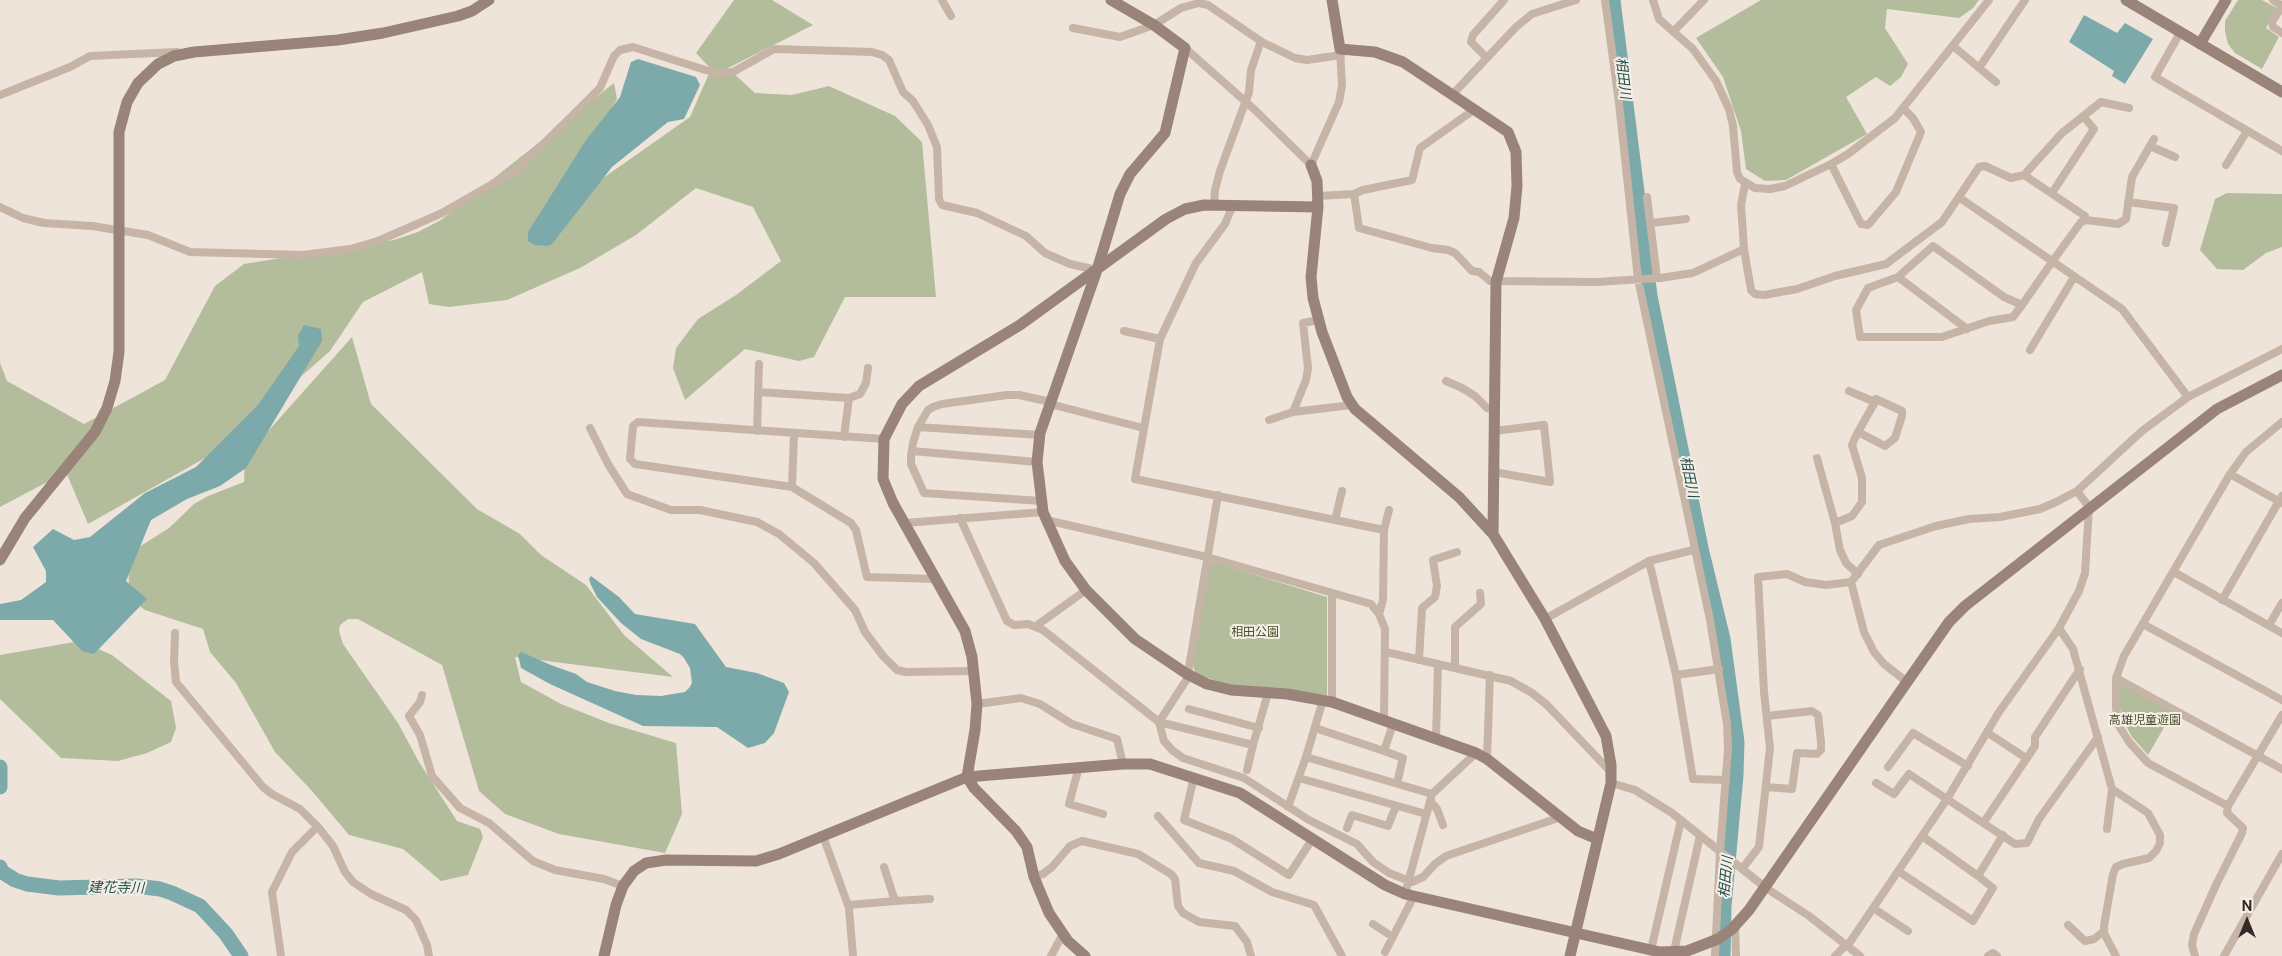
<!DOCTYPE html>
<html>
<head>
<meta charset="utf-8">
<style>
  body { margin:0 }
  #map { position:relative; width:2282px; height:956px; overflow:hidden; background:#efe4da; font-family:"Public Sans",sans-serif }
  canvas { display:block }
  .north { position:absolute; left:2222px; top:896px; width:50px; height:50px; -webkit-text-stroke:4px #f7efe6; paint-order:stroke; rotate:0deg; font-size:14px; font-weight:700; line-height:20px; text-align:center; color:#332a27 }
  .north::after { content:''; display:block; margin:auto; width:18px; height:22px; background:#332a27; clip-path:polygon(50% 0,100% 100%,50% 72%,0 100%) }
</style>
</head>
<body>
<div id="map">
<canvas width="2282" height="956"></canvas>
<div class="north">N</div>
</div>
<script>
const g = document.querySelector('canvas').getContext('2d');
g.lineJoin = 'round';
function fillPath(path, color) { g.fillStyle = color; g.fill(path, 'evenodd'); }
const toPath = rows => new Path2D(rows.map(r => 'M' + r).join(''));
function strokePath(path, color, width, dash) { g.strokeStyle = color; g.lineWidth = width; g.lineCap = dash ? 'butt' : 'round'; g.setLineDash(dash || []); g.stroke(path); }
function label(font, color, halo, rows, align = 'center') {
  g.font = font + ' "Public Sans","Noto Sans JP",sans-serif'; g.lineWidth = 4; g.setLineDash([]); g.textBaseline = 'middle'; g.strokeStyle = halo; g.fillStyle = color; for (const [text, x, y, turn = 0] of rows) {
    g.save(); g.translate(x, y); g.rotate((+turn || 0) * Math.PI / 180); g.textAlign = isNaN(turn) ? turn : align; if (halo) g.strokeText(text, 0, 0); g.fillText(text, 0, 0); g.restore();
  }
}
fillPath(toPath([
  [734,0,772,0,813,25,728,68,755,93,792,95,829,86,895,116,922,142,936,297,845,297,814,357,799,361,745,349,685,400,673,368,676,348,698,319,736,295,781,261,753,207,696,188,636,235,580,268,507,300,449,307,429,304,422,272,363,302,330,351,214,453,88,524,66,472,0,507,0,363,7,381,84,424,165,380,215,286,244,264,394,240,418,232,441,220,614,83,617,99,539,223,690,117,711,69,696,53],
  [1761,0,1979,0,1973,8,1959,18,1887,9,1885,28,1908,64,1901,77,1890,86,1876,77,1846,97,1867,134,1786,180,1765,181,1746,169,1741,131,1723,77,1696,38],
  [2238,0,2262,0,2277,8,2266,28,2279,37,2262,69,2235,53,2228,44,2225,31,2225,21],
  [2227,193,2282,194,2282,247,2266,253,2243,270,2217,269,2200,250,2215,199],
  [352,337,371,404,477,509,520,534,541,555,586,585,624,635,673,677,515,657,521,682,561,704,609,723,676,743,682,814,665,853,559,834,505,814,479,791,442,665,358,619,348,619,340,625,339,631,343,644,398,723,419,762,457,821,480,829,483,837,468,875,441,881,403,849,349,835,312,791,275,752,236,683,210,652,203,629,145,610,138,605,129,586,128,554,169,528,194,504,208,496,244,482,245,457],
  [1213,562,1327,597,1327,695,1227,685,1195,673,1192,661,1209,565],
  [80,641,112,655,171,701,176,728,171,742,147,753,118,761,61,758,0,699,0,655],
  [2121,684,2173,712,2148,755,2132,737,2124,722,2119,705,2118,687]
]), '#b3bd9c');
fillPath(toPath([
  [2084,15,2117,33,2125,23,2153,39,2125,84,2112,76,2114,71,2069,42],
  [638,59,696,77,700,85,684,119,668,122,612,167,552,244,548,246,534,245,528,241,528,232,586,140,620,97,631,62],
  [304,325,321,329,322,341,246,468,220,486,187,499,151,520,126,581,147,599,94,654,82,651,53,620,0,620,0,604,21,600,46,582,46,571,33,547,53,529,74,540,90,537,145,493,196,467,258,405,299,346,298,336],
  [591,576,619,597,635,614,695,624,726,667,757,673,784,683,789,692,774,733,765,743,748,748,717,727,643,726,550,684,521,668,518,655,521,652,551,665,576,674,587,682,615,691,636,695,661,696,685,692,689,688,692,683,690,668,684,658,680,654,641,639,621,623,597,597,591,585,589,579]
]), '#7caaaa');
strokePath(toPath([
  [1613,0,1650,296,1701,548,1723,639,1737,742,1736,775,1724,906,1723,956],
  [0,767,0,787],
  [0,867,2,872,15,880,27,884,59,888,136,886,160,889,172,893,200,906,226,934,241,956]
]), '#7caaaa', 15);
strokePath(toPath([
  [942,0,951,16],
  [1605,0,1619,103,1638,279,1710,620,1727,724,1728,749,1720,852,1715,956],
  [1653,0,1659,19,1693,49,1716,81,1729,109,1733,126,1737,172,1740,179,1755,188,1770,189,1785,186,1831,164,1848,154,1895,118,1989,0],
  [2273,0,2282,6],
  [2282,6,2272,22,2273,27,2282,33],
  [1073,28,1120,37,1154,25,1181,8,1199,3,1208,5,1262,42,1295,58,1307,60,1341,55],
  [1673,32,1704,0],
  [2180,33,2155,77,2282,151],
  [1953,46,1996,82],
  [1185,48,1255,110,1311,165,1339,102,1342,85,1340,49],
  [1487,58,1471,42,1473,35,1504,0],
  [1979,68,2025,0],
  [1453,94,1516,27,1532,14,1576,0],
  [0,95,70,67,90,56,177,52],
  [2150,146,2175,157],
  [1831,164,1861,224,1868,225,1896,192,1921,132,1913,118,1903,108],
  [2226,165,2247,131],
  [2024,175,2085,216,2086,220],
  [1745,184,1741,205,1744,249,1751,290,1755,294,1764,295,1797,289,1835,276,1886,264,1942,222,1979,167,1985,166,2011,178,2024,175,2062,133,2101,102,2129,108],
  [2052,193,2094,129,2083,116],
  [1354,194,1359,228,1432,248,1448,250,1455,253,1472,271,1479,272,1490,281,1596,282,1660,278,1693,273,1744,249],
  [1318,196,1354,194,1363,190,1412,180,1420,148,1475,109],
  [1647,197,1657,278],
  [1960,198,2122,309,2188,397],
  [2128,202,2174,208,2166,243],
  [1214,205,1215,190,1220,171,1249,92,1251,70,1261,41],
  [0,207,23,218,44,223,92,226,148,235,190,252,303,255,350,249,378,241,442,213,517,170,600,88,614,56,620,50,633,47,718,74,733,72,774,49,872,52,882,55,889,60,903,92,913,101,928,125,937,147,939,199,942,205,977,213,1026,236,1045,253,1070,264,1097,270],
  [1651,223,1686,219],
  [1898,277,1967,329],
  [2022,305,2004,297,1933,246,1898,277,1868,288,1856,310,1860,337,1942,337,1989,321,2013,317,2022,305,2052,262,2081,222,2086,220,2118,224,2126,219,2132,177,2154,139],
  [1124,331,1160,339,1135,479,1384,530,1383,600,1379,614],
  [1160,339,1196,263,1225,224,1233,205],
  [2030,350,2074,277],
  [1446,381,1462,388,1475,396,1487,408,1494,410],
  [1849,391,1875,402],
  [758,392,849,398],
  [1050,404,1143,428],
  [1293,412,1306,380,1308,368,1303,323,1319,320],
  [1269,420,1293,412,1352,405],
  [918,427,1040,435],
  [590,428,608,464,627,494,671,510,700,510,757,522,779,534,814,563,855,610,865,632,883,656,897,670,906,672,973,671],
  [757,431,759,364],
  [1858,432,1885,446,1895,438,1902,416,1902,411,1876,399,1875,402,1858,432,1855,438,1852,445,1862,478,1862,502,1852,516,1835,523,1840,550,1846,563,1858,574],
  [844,437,849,398,860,394,866,383,868,368],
  [884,439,638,422,633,426,630,459,635,464,792,487,851,523,856,530,867,577,936,579],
  [912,451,1037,462],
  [1817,458,1835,523],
  [1494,472,1550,482,1544,425,1494,431],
  [2230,474,2282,503],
  [792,487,794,433],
  [1218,495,1187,679,1159,722,1164,741,1172,750,1183,758,1244,778,1309,820,1357,844,1373,862,1389,873,1412,882,1423,877,1435,864,1446,856,1561,817],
  [1041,501,924,493,911,464,911,456,913,443,918,427,928,410,933,407,942,404,1007,395,1019,395,1051,402],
  [960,518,1007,621,1014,625,1028,624,1043,630,1159,722,1253,745,1247,770],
  [1046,520,1207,557,1371,604,1379,614,1385,629,1384,720],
  [1335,520,1342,491],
  [905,523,1043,512],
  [1384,530,1389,510],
  [1649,561,1676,675,1693,779,1726,780],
  [2174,572,2282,633],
  [1332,595,1332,702],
  [2222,600,2282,496],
  [1545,619,1649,561,1693,550],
  [2143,624,2282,700],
  [2269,625,2282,603],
  [1036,626,1086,590],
  [2059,628,2073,649,2112,789,2148,813,2160,835,2160,843,2156,851,2149,858,2123,864,2116,867,2113,874,2104,926,2104,933,2116,956],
  [175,633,174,661,176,682,263,787,272,794,300,809,319,828,333,846,345,872,353,882,371,894,406,910,416,920,427,945,429,956],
  [1386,652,1511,681,1532,693,1546,704,1611,772],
  [1419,660,1422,608,1435,597,1437,586,1433,560,1457,552],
  [1455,668,1455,627,1481,604,1480,593],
  [1676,675,1719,669],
  [2116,678,2282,769],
  [1907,682,1884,664,1874,652,1864,632,1851,582,1879,545,1936,526,1969,519,2000,517,2040,509,2056,502,2077,491,2142,431,2188,397,2282,349],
  [422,695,420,702,409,716,420,735,432,776,460,808,489,823,533,861,555,870,604,879,623,886],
  [977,704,1021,698,1040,704,1072,724,1117,739,1123,764],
  [1189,709,1259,728],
  [1315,728,1384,751,1393,724],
  [1988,733,2026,758],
  [1436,739,1438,664],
  [1253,745,1268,693],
  [1384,751,1403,758,1397,783],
  [1306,757,1432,794],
  [1487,759,1490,675],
  [1079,767,1069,804,1103,814],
  [1888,767,1913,733,1968,766],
  [1194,777,1184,820,1232,839,1289,875,1313,838],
  [1299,778,1426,814],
  [1611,783,1635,790,1672,813,1766,888,1809,916,1860,956],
  [1876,783,1894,794,1909,774,2015,844,2027,843,2039,819,2098,737],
  [1766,787,1792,789,1797,753,1817,754,1821,750,1821,742,1818,715,1812,711,1767,716],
  [1430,801,1437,809,1443,825],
  [2228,806,2148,763,2129,742,2119,726,2116,708,2116,678,2124,656,2230,474,2246,452,2282,422],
  [1288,807,1306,757,1323,700],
  [1158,816,1199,863,1234,871,1272,892,1314,905,1342,956],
  [1984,822,2035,746,2035,737,2080,669],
  [1347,828,1352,815,1388,826,1396,806],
  [2107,829,2112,789],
  [823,836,849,908,853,956],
  [1922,836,1978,876],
  [1742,869,1759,847,1770,748,1764,692,1758,577,1787,574,1805,582,1826,585,1851,582],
  [1898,871,1973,921,1993,888,1978,876,2003,835],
  [1034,877,1043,874,1052,867,1070,846,1082,841,1138,854,1171,874,1175,879,1178,906,1183,913,1199,922,1235,926,1247,942,1251,956],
  [1405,894,1432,794,1476,753],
  [895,901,930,899],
  [848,905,895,901,884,867],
  [1873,908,1908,931],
  [1373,924,1393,937],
  [2068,925,2085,941,2094,939,2104,931],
  [1735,926,1736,956],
  [1848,945,1947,799,1999,712,2059,628,2079,591,2085,573,2089,507,2077,491],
  [1651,950,1681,820],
  [1674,951,1700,836],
  [1385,952,1414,896],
  [281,956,272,892,292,852,317,827],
  [1051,956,1063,934],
  [1835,956,1847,944],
  [1988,956,1993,953,1997,956],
  [2195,956,2192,945,2194,934,2216,885,2242,833,2243,828,2227,813,2228,806,2282,715],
  [2224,956,2282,854]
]), '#c6b4a7', 8);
strokePath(toPath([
  [1111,0,1154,25,1185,48,1165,133,1130,174,1120,194,1097,270,1040,433,1037,462,1043,512,1065,561,1086,590,1135,639,1187,674,1207,684,1231,690,1287,694,1332,702,1476,753,1487,759,1578,831,1597,839],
  [1332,0,1340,49,1375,52,1403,62,1508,132,1516,152,1517,186,1514,218,1496,282,1493,534],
  [2126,0,2282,92],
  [2200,44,2226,0],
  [1311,165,1317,181,1318,207,1311,277,1313,298,1322,332,1347,397,1355,409,1459,497,1493,534,1545,619,1606,736,1611,765,1611,783,1570,956],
  [0,560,25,518,95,432,107,408,115,381,119,352,119,132,127,102,138,83,158,64,174,56,194,52,338,40,383,33,458,16,472,11,489,0],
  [604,956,616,905,623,886,634,871,646,863,666,860,756,861,779,854,967,777,1123,764,1150,764,1240,793,1385,885,1405,894,1660,952,1687,951,1718,939,1732,929,1749,910,1907,682,1949,622,1965,606,2217,409,2282,375],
  [1085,956,1068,941,1049,913,1034,877,1027,847,1016,831,974,788,967,777,975,730,977,704,972,657,965,631,893,503,883,479,884,439,902,404,919,386,1020,325,1166,219,1185,209,1204,205,1318,207]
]), '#9a8379', 11);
label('12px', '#45502d', '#f7efe6', [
  ["相田公園",1255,632],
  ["高雄児童遊園",2145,720]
]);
label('italic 14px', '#205151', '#f7efe6', [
  ["相田川",1623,78,83],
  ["相田川",1689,477,78],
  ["相田川",1726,877,-85],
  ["建花寺川",116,888,1]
]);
</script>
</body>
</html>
